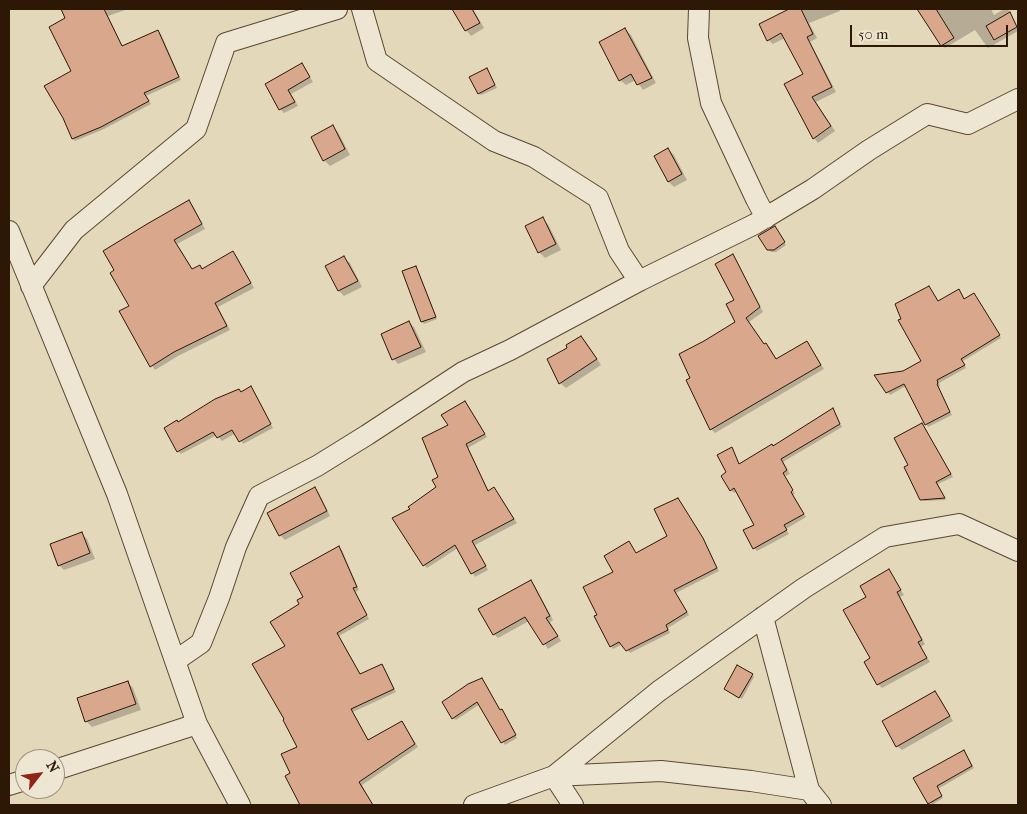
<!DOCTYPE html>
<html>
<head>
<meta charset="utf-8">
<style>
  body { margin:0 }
  #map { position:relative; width:1027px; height:814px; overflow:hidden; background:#e4d8bb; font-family:"IM FELL French Canon",serif }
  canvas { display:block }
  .frame { position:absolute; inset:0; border:10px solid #2d1705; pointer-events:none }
  .north { position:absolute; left:15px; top:749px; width:50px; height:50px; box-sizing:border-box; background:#ede6d3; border:1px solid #a09381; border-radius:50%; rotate:60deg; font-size:14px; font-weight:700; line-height:20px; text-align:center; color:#2d1705 }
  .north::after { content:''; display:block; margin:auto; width:18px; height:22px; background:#8f2418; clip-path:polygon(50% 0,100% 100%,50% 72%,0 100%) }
  .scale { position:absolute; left:850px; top:25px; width:158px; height:22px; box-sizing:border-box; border:2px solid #2d1705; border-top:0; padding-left:6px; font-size:15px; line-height:18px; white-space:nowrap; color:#2d1705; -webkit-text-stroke:4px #ede6d3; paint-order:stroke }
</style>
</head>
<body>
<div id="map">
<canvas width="1027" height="814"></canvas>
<div class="frame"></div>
<div class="north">N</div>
<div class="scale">50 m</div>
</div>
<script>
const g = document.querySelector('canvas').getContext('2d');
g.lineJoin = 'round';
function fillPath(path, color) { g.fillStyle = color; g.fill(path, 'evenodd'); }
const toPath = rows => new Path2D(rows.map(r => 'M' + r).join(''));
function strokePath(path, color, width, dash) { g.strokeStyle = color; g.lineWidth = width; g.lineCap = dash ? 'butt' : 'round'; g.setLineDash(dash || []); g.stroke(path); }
fillPath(toPath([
  [63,9,128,9,108,16,123,47,158,31,161,34,181,80,146,96,151,104,104,129,75,141,73,139,72,72,67,19],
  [453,9,473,9,484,28,471,36,466,30],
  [792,9,839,9,840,11,809,23,817,38,810,42,836,92,816,102,835,131,818,143,814,138,804,74,785,38,773,44,768,40,760,25],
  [918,9,991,9,994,15,1004,9,1008,9,1018,31,988,48,975,30,945,48],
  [625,29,631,35,656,83,643,90,636,80,626,85,620,80],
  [302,65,313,82,291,94,298,106,284,113,280,109,267,85],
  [487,69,497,88,481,95,479,93],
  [332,127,338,132,350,155,330,166,324,160],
  [668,149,674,155,687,180,674,187,669,182],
  [189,202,193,206,205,229,177,244,193,270,200,266,203,270,233,252,237,257,254,288,218,307,230,330,178,356,155,370,142,351,130,306],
  [542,219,548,224,561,250,545,258,539,252,526,227],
  [777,230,786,245,776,252,771,252,768,249],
  [733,256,736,260,763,312,749,322,765,345,766,344,770,348,777,360,807,343,824,369,715,433,711,429,692,378,705,342,737,322],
  [344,258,350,263,362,287,344,296,339,291],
  [416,268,418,270,437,319,424,324,422,322],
  [961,293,965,300,976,297,1001,338,963,361,966,368,939,383,940,386,938,387,952,415,928,427,906,386,890,395,876,376,903,372,923,362,940,308],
  [409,322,414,327,426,352,398,364,394,359],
  [581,337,587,343,601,365,566,388,560,383,569,348],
  [251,388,254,391,273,428,243,444,236,433,222,441,217,435,181,454,178,451,179,423],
  [468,406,487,437,468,448,489,492,494,489,497,492,517,523,475,545,488,570,475,577,458,548,427,568,424,565,411,509,438,488,449,425],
  [833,410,842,427,783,462,790,474,785,476,795,494,793,495,806,517,786,529,789,534,757,551,754,548,755,525,737,491,734,493,731,490,728,472,731,448,740,465,774,447],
  [924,427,953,477,938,484,946,500,924,501,921,499,910,466],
  [314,488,319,493,330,516,285,540,280,535],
  [680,502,705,542,719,571,676,593,689,615,668,628,670,633,630,653,623,644,613,649,611,646,598,615,614,572,636,554,668,536],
  [81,533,87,539,95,559,64,570,59,565],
  [339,547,342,550,359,590,355,592,369,619,339,636,361,675,382,666,385,669,396,692,353,712,369,741,402,722,418,747,362,785,373,805,301,805,286,777,292,774,298,748,287,646,305,597],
  [889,571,904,595,900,597,925,644,921,647,930,662,882,688,878,684,872,659,868,598],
  [531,582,535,586,553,620,550,622,561,641,548,649,529,621,498,638,494,634],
  [752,675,754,677,742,699,725,689],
  [482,680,500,711,502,710,504,713,517,738,505,745,480,704,456,720,453,718],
  [128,682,133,688,141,710,92,727,86,721],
  [935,693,940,698,953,721,902,750,897,746],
  [966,754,974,768,938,789,943,798,932,805,915,778]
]), '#0003');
const building = toPath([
  [61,9,104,9,122,46,158,30,179,77,144,93,149,101,101,127,72,139,63,118,44,86,71,71,49,27,65,18,61,9],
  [452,9,472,9,480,23,465,31,452,9],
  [789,9,801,9,813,34,807,37,832,87,812,97,831,126,813,139,784,84,803,74,781,33,767,41,759,24,789,9],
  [917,9,936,9,954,38,941,46,917,9],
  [1010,12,1017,27,994,40,986,26,1010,12],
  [625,28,652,78,637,85,631,74,619,81,599,42,625,28],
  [302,63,310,77,288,90,295,102,279,110,265,84,302,63],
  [487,68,495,85,478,94,469,77,487,68],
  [333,125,345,149,323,161,311,137,333,125],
  [668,148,682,174,668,182,654,156,668,148],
  [189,200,202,224,174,240,192,269,200,265,202,269,233,251,251,283,215,303,227,326,174,352,150,367,119,311,129,306,110,273,114,270,103,251,147,224,189,200],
  [543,217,556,244,538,253,525,226,543,217],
  [775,226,785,242,774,250,767,250,758,236,775,226],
  [733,254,760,307,746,318,764,344,766,343,776,359,807,341,821,365,710,430,686,380,690,378,679,354,704,341,735,322,726,304,734,300,715,264,733,254],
  [344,256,358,281,338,291,325,266,344,256],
  [416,266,436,317,421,322,402,271,416,266],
  [929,286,938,301,959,289,964,299,974,293,1000,335,961,359,965,365,937,380,938,383,937,384,950,412,925,425,904,384,886,393,874,375,903,371,921,361,898,320,901,319,895,304,929,286],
  [409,321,421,347,392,360,381,334,409,321],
  [581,336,597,359,559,384,547,359,567,348,566,345,581,336],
  [251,386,271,424,239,442,232,430,217,438,213,432,177,452,164,428,177,420,178,422,215,399,239,389,241,392,251,386],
  [465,401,485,434,466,444,488,491,494,487,514,519,472,541,486,566,471,574,455,545,423,566,392,518,410,509,408,507,436,487,432,480,438,477,422,438,448,425,441,415,465,401],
  [833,408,840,424,781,459,787,470,783,473,793,490,791,492,804,514,784,525,787,530,753,549,743,530,754,525,734,488,730,491,721,476,726,472,717,455,732,447,739,464,772,444,773,446,833,408],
  [922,423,951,474,936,482,945,498,920,500,904,467,908,465,894,438,922,423],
  [315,487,327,511,279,536,267,513,315,487],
  [678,498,703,538,717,568,674,590,687,612,666,625,668,630,626,651,619,642,610,647,594,616,597,615,583,587,613,572,604,556,629,541,636,553,667,536,654,509,678,498],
  [82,532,90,553,58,566,50,544,82,532],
  [339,546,357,587,353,588,367,615,337,633,360,674,382,664,394,689,351,709,368,740,402,721,415,744,359,782,373,805,300,805,285,776,290,773,281,754,297,747,283,720,284,719,252,664,285,646,270,622,299,604,297,600,303,597,290,573,339,546],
  [889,569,901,590,897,592,922,640,918,642,927,658,877,685,864,662,870,658,843,610,866,597,860,586,889,569],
  [531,580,550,616,546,618,558,636,543,645,525,617,493,635,478,609,531,580],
  [737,665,753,674,739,698,724,689,737,665],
  [482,678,500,710,502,709,516,735,501,743,477,702,452,719,442,702,468,684,482,678],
  [128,681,136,704,85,722,77,698,128,681],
  [935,691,950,716,896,747,882,721,935,691],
  [964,750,972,766,937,786,942,796,928,804,913,778,964,750]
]);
fillPath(building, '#d9a88c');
strokePath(building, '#2d1705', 1);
const street = toPath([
  [362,9,377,61,494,141,534,157,598,198,619,251,639,281],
  [699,9,698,38,711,103,756,199,766,218],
  [9,231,117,494,197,724,240,805],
  [31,286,74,230,196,129,226,43,337,9],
  [763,617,809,790],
  [175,661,201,643,219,598,236,547,259,496,317,466,367,435,463,372,510,350,639,281,755,224,813,189,869,150,927,114,968,124,1018,99],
  [55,770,197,724],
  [9,785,25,780],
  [474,805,554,776,661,771,751,781,809,790,821,805],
  [573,805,554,776,659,691,804,588,885,537,959,524,1018,551]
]);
strokePath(street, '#5b4732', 22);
strokePath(street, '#ede6d3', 20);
</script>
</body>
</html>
